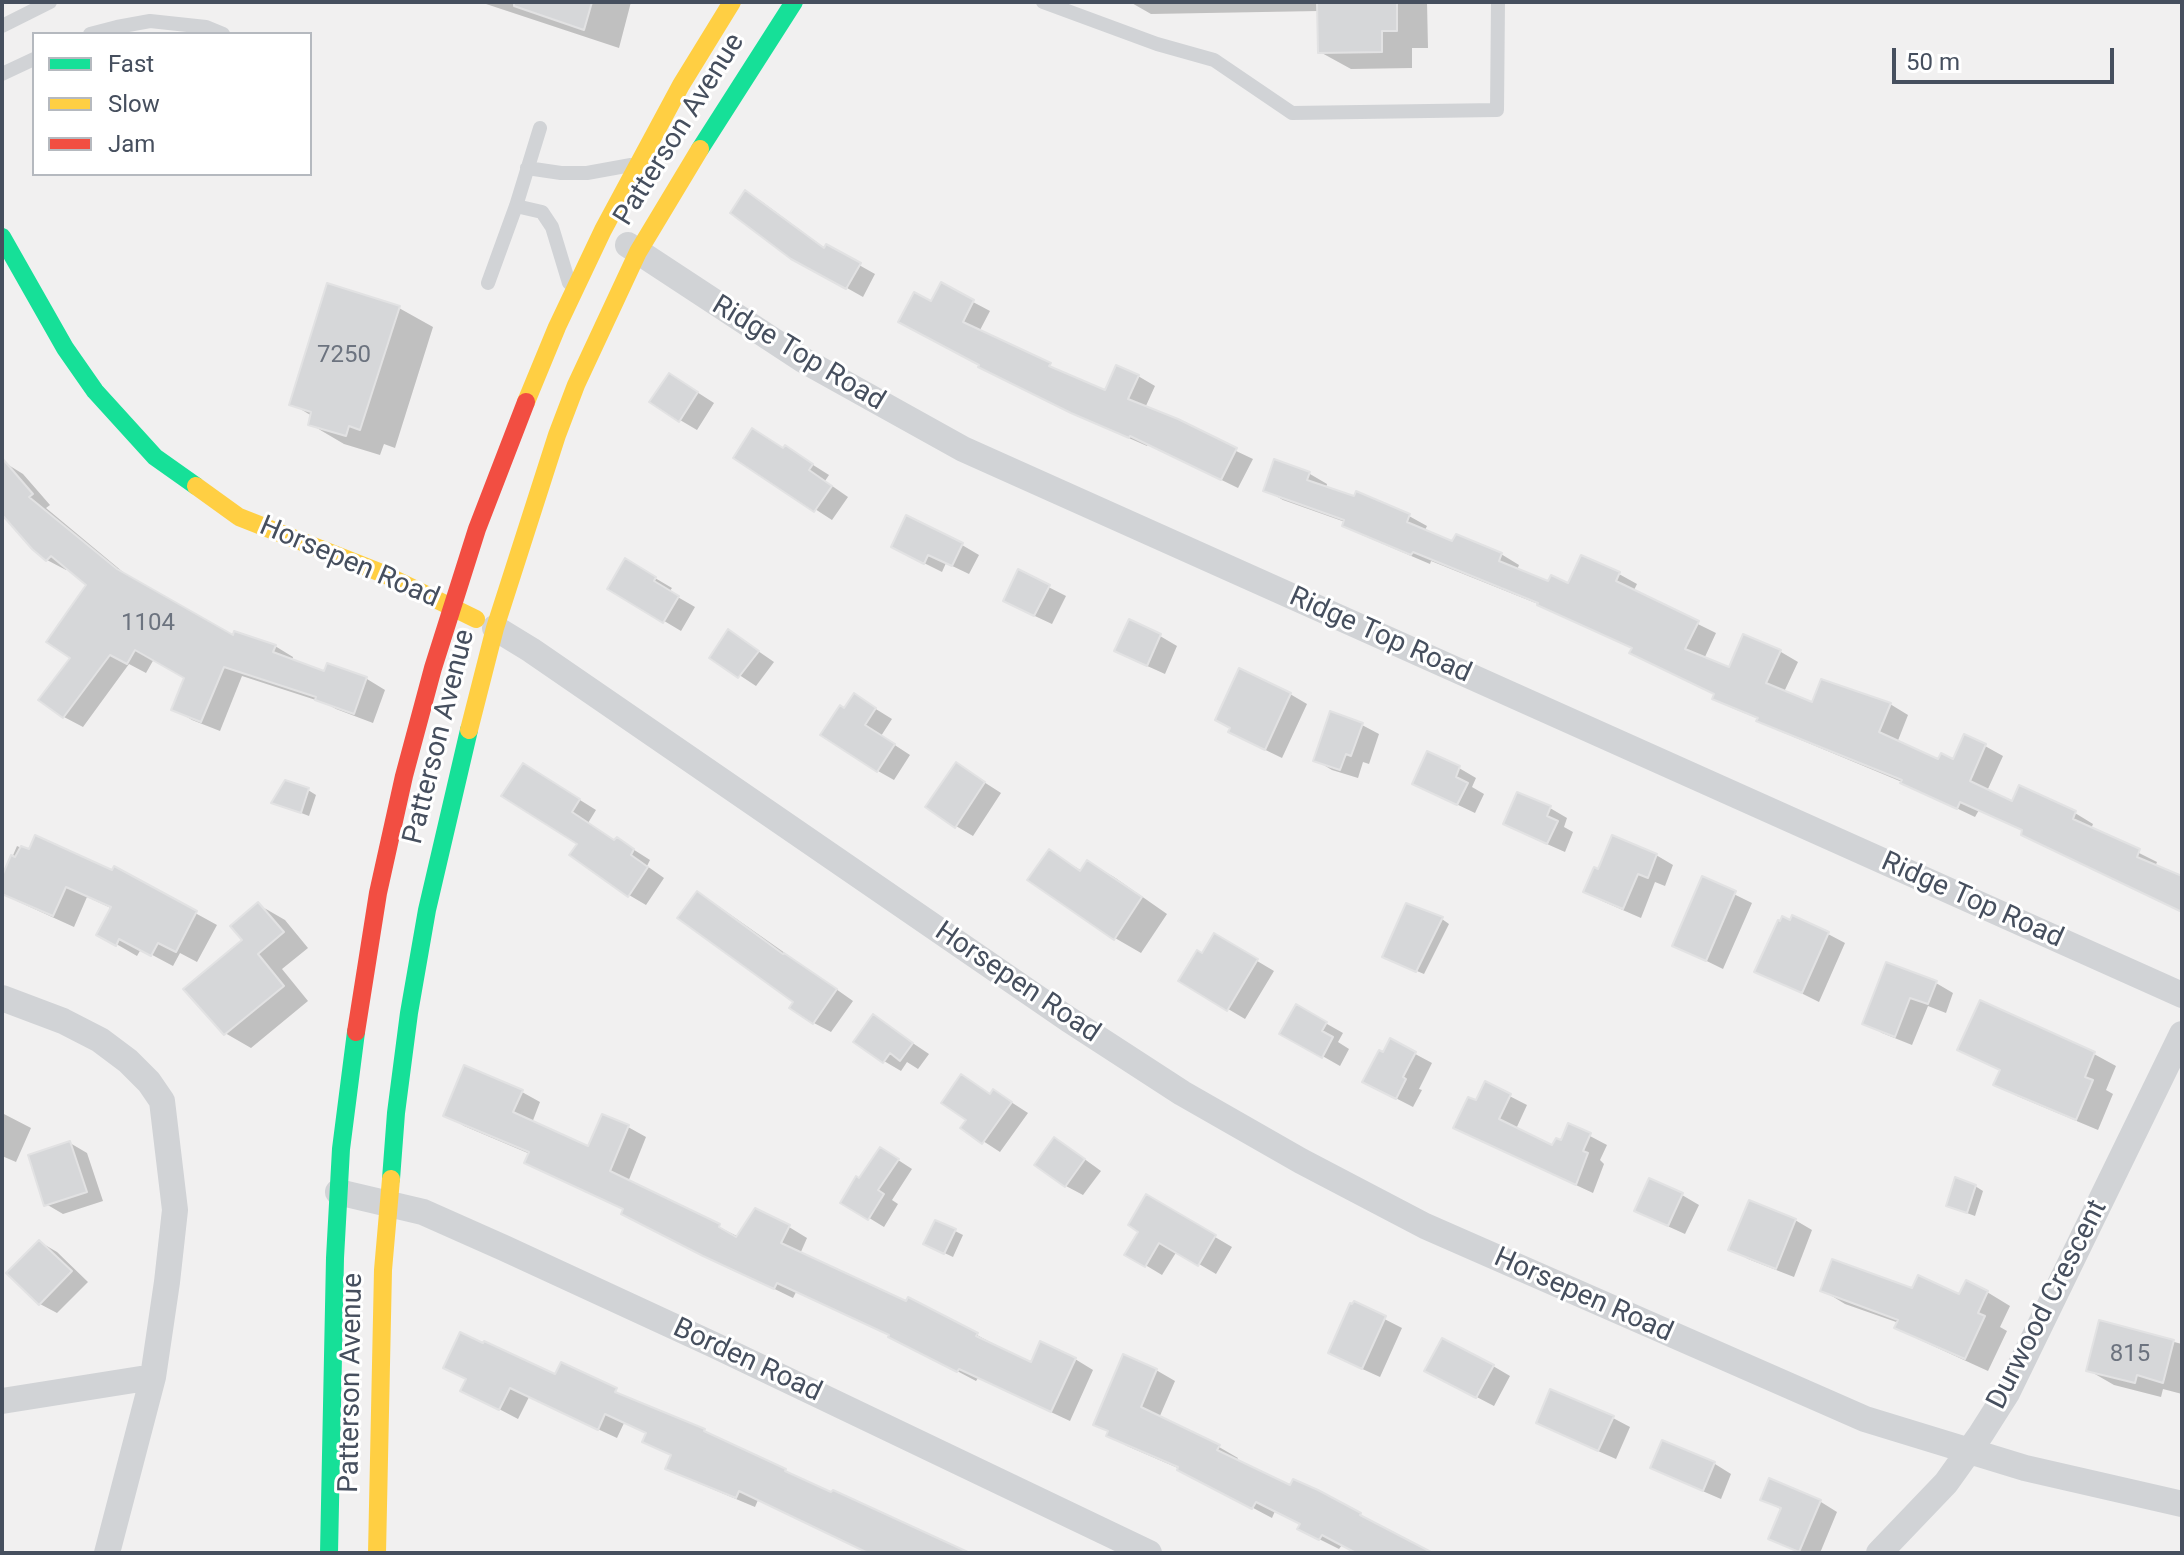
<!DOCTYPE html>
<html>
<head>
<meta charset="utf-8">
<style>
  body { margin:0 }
  #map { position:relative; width:2184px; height:1555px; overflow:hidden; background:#f1f0f0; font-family:Roboto,sans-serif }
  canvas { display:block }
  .frame { position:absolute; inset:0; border:4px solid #464f5e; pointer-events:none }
  .legend { position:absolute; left:32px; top:32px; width:280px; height:144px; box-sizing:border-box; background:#fff; border:2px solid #b5b9bf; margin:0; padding:10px 14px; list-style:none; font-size:24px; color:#464f5e }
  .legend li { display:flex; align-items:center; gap:16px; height:40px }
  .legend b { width:40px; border:2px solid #b5b9bf }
  .scale { position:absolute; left:1892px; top:48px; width:222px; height:36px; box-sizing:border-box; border:4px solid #464f5e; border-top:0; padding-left:10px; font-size:24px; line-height:28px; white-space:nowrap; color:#464f5e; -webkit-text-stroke:6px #fff; paint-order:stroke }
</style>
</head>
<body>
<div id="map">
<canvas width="2184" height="1555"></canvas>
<div class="frame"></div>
<ul class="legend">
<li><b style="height:10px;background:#16e098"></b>Fast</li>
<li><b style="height:10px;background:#ffcf43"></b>Slow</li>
<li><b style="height:10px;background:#f24e42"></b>Jam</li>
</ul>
<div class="scale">50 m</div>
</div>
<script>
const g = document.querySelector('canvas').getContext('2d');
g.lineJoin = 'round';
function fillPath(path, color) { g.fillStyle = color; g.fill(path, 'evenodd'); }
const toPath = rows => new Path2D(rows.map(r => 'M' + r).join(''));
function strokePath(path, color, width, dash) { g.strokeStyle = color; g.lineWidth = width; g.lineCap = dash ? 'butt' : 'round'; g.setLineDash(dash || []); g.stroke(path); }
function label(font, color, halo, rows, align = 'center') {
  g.font = font + ' Roboto,sans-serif'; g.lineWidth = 6; g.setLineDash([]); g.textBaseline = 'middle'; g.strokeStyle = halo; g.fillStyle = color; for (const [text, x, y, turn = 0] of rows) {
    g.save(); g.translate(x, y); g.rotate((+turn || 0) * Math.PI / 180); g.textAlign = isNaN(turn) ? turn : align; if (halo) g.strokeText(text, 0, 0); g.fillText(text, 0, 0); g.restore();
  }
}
fillPath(toPath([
  [480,2,631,2,619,48],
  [1130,2,1427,2,1428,48,1412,48,1412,68,1351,69,1320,52,1319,11,1151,14],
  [746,193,761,201,826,249,827,247,875,274,863,297,792,257],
  [973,302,990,311,979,332,1067,374,1106,393,1138,376,1155,386,1145,408,1253,459,1238,488,1148,444,1147,446,1090,421,998,376,932,303],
  [399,308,433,327,395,448,384,444,380,455,344,444,310,424,312,416,292,404],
  [686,385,714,403,697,430,680,420],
  [784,450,802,458,829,475,825,481,848,497,832,520,736,458],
  [2,461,23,474,50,505,46,508,135,582,234,638,275,646,293,657,292,661,326,673,328,666,367,679,385,690,373,723,336,709,325,703,242,676,220,731,192,720,173,709,186,677,154,659,146,673,129,664,83,727,64,717,41,699,72,658,89,584,68,567,66,570,47,560,2,511],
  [1275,462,1310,474,1327,484,1326,489,1409,516,1427,526,1425,530,1454,544,1501,554,1519,565,1517,570,1549,583,1569,586,1619,574,1637,584,1633,592,1716,633,1704,659,1730,669,1744,636,1781,652,1798,662,1784,692,1813,705,1890,704,1908,715,1897,743,1938,761,1954,762,1965,736,1985,746,2003,756,1987,791,2013,803,2020,788,2075,813,2093,824,2091,829,2157,862,2155,867,2182,878,2182,912,2024,831,1979,810,1975,817,1902,782,1777,730,1759,719,1732,708,1714,698,1716,694,1633,649,1543,606,1431,561,1430,564,1362,535,1344,525,1345,522,1283,500,1265,490],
  [962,545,979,555,969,574,946,563,942,572,910,556],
  [626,561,672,588,669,592,695,607,681,631,609,588],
  [1019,572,1066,596,1052,624,1022,610],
  [729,631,774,662,756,686,712,657],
  [1160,636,1177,646,1165,674,1134,660],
  [1290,694,1307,704,1282,758,1247,741],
  [871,706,892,719,881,736,910,755,894,780,878,771,845,710],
  [1331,714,1362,725,1379,734,1369,764,1363,762,1358,778,1332,770,1315,760],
  [1459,768,1476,778,1472,787,1484,794,1475,813,1414,784],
  [540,775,596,810,588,823,615,842,617,839,650,860,647,866,664,878,646,905,629,895,580,843],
  [973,775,1001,793,973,836,956,826],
  [308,790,316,795,309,816,273,802],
  [1518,794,1550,808,1567,818,1564,827,1573,832,1565,852,1522,833,1505,823],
  [17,846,30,852,113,873,115,869,217,925,197,962,180,953,173,966,141,949,137,956,99,934,113,909,87,897,74,927,19,902,2,893,2,881],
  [1049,851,1082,871,1088,862,1114,877,1167,914,1141,953,1115,938],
  [1656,855,1673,865,1665,886,1655,882,1641,918,1602,901,1585,892,1599,871],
  [1703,879,1752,903,1723,969,1674,945],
  [697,893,714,903,853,1001,831,1032,814,1023],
  [259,905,285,920,308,948,282,969,308,1001,251,1048,225,1033,244,940],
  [1442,919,1449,924,1424,974,1393,961],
  [1828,934,1845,943,1819,1002,1757,971],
  [1215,936,1274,971,1245,1019,1181,981,1203,956],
  [1936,983,1953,993,1946,1013,1928,1006,1912,1045,1882,1033,1865,1023],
  [1981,1002,2094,1054,2116,1066,2106,1090,2113,1094,2098,1130,2017,1096,1996,1084,2002,1071,1959,1049],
  [1297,1007,1343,1033,1338,1042,1349,1049,1340,1066,1282,1033],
  [874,1017,929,1054,918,1069,907,1062,901,1071,884,1061],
  [1391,1041,1432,1063,1419,1089,1422,1090,1413,1107,1382,1091,1384,1054],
  [1486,1084,1527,1105,1516,1129,1553,1147,1562,1142,1569,1125,1607,1145,1600,1160,1604,1164,1593,1193,1473,1137,1477,1103],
  [994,1091,1028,1113,1000,1152,963,1128],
  [522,1092,540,1102,532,1123,589,1149,628,1127,646,1137,628,1182,739,1237,789,1227,807,1238,800,1254,977,1335,1032,1365,1075,1359,1093,1370,1070,1421,978,1378,976,1381,891,1336,796,1292,793,1298,642,1224,625,1210,545,1173,526,1162,530,1154,464,1126,446,1115],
  [2,1113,31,1128,16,1162,2,1156],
  [70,1143,87,1153,103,1201,63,1214,46,1204],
  [1072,1150,1101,1171,1083,1195,1066,1186],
  [895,1158,912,1169,892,1200,898,1204,884,1227,843,1202,860,1180],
  [1975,1186,1983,1191,1975,1216,1956,1209],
  [1682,1195,1699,1205,1685,1234,1654,1220],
  [1147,1197,1232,1247,1216,1274,1177,1251,1162,1275,1127,1254,1141,1231],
  [1795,1220,1812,1230,1794,1277,1748,1259,1731,1249],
  [955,1231,963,1235,953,1257,934,1248],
  [40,1242,57,1252,88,1282,57,1313,40,1304],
  [1822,1290,1913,1291,1960,1297,1987,1292,2010,1306,2000,1327,2007,1331,1988,1371,1920,1340,1897,1327,1899,1323,1845,1304],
  [1355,1304,1402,1328,1380,1377,1347,1362],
  [2100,1323,2182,1344,2182,1394,2163,1389,2161,1397,2114,1385,2088,1370],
  [1124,1356,1156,1370,1175,1381,1159,1418,1219,1447,1238,1458,1236,1461,1291,1487,1317,1492,1432,1553,1357,1553,1342,1545,1339,1549,1319,1539,1302,1524,1275,1511,1272,1518,1180,1469,1127,1446,1108,1435,1110,1433,1095,1424],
  [562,1365,634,1401,704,1431,804,1482,964,1553,869,1553,758,1500,755,1507,686,1478,668,1468,673,1456,645,1442,648,1434,624,1423,617,1438,529,1397,518,1419,463,1390,556,1377],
  [1493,1366,1510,1376,1494,1406,1444,1380],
  [1613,1418,1630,1427,1616,1459,1555,1432,1538,1423],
  [1663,1442,1715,1464,1731,1474,1721,1499,1670,1477,1653,1467],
  [1770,1481,1821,1502,1837,1512,1820,1553,1799,1553,1771,1538,1782,1510,1763,1499]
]), '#0003');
const building = toPath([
  [514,2,592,2,584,30,514,6,514,2],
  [1317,2,1397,2,1397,31,1382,31,1382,52,1318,53,1317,2],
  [745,190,824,248,826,244,861,263,846,289,791,259,730,213,745,190],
  [941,282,974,300,963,322,1051,363,1049,366,1105,390,1116,365,1139,375,1128,399,1178,419,1237,448,1221,480,1130,436,1129,438,1071,413,978,367,979,365,898,322,914,292,931,301,941,282],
  [327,283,400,306,360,430,349,426,346,436,308,425,311,412,289,405,327,283],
  [669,373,698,392,679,422,649,402,669,373],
  [752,428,783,448,785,445,813,464,809,470,832,486,814,512,733,458,752,428],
  [2,458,33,494,29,497,117,569,233,635,234,631,276,645,273,652,324,671,327,663,367,677,354,714,315,700,316,697,224,667,201,722,171,710,184,678,135,650,127,664,110,655,63,718,38,700,70,658,46,642,86,585,51,556,46,561,32,549,4,517,2,519,2,458],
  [1274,459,1310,472,1307,480,1354,496,1356,491,1410,514,1407,522,1452,541,1456,534,1502,553,1499,561,1548,581,1551,575,1568,583,1581,555,1620,572,1616,581,1699,621,1685,649,1729,667,1743,634,1781,650,1766,683,1812,702,1821,679,1891,703,1879,732,1938,759,1941,753,1953,759,1964,734,1986,744,1970,781,2012,801,2019,785,2076,811,2073,819,2140,849,2137,857,2182,876,2182,912,2021,835,2022,830,1960,802,1957,809,1900,783,1902,780,1756,721,1758,718,1712,699,1714,694,1629,653,1632,648,1537,605,1538,603,1413,552,1411,555,1342,526,1344,520,1263,491,1274,459],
  [906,515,963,543,952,566,928,555,924,564,891,547,906,515],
  [625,558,656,577,654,581,679,596,663,623,607,589,625,558],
  [1018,569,1050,585,1034,616,1003,601,1018,569],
  [1129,619,1161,634,1147,666,1114,651,1129,619],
  [728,629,759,651,738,678,709,658,728,629],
  [1239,668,1291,693,1265,750,1228,732,1230,728,1215,720,1239,668],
  [854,693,876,708,865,725,895,744,877,772,820,735,840,705,844,708,854,693],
  [1330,711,1363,723,1351,756,1346,754,1340,770,1313,761,1330,711],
  [1427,751,1460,766,1456,777,1468,783,1457,805,1412,784,1427,751],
  [956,762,985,782,955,828,925,807,956,762],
  [523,763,580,799,572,812,614,840,617,837,634,849,631,855,648,867,628,897,569,855,577,844,501,796,523,763],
  [285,780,309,788,301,813,271,803,285,780],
  [1517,792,1551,806,1547,816,1558,821,1547,844,1503,824,1517,792],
  [35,835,112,870,114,866,197,911,176,952,158,943,151,956,119,939,116,946,96,935,111,907,66,887,53,916,2,894,2,876,11,855,15,857,21,846,29,849,35,835],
  [1612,835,1657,854,1648,878,1638,874,1623,909,1583,892,1594,867,1598,869,1612,835],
  [1049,849,1080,871,1087,860,1142,897,1114,940,1027,880,1049,849],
  [1702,876,1736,891,1706,961,1672,946,1702,876],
  [697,891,783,954,784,953,837,989,813,1024,789,1008,793,1002,677,918,697,891],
  [258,902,284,932,258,954,284,986,224,1035,183,989,242,940,230,926,258,902],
  [1406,903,1443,917,1416,972,1382,957,1406,903],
  [1792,915,1829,932,1802,993,1754,972,1778,920,1780,921,1782,916,1790,920,1792,915],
  [1214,933,1258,959,1227,1011,1178,981,1197,950,1202,953,1214,933],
  [1886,962,1937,981,1928,1004,1910,998,1895,1037,1862,1024,1886,962],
  [1980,1000,2095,1052,2085,1077,2093,1080,2076,1120,1993,1085,2000,1070,1957,1050,1980,1000],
  [1296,1004,1327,1022,1322,1031,1333,1037,1322,1058,1279,1034,1296,1004],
  [873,1014,913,1043,900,1061,890,1053,883,1063,853,1042,873,1014],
  [1390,1038,1416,1052,1403,1077,1406,1079,1396,1099,1362,1082,1379,1050,1383,1052,1390,1038],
  [464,1065,523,1090,513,1112,588,1146,602,1114,629,1125,610,1171,720,1224,719,1227,736,1237,755,1208,790,1225,781,1243,906,1301,908,1297,978,1333,976,1336,1031,1362,1040,1341,1076,1358,1051,1412,959,1369,957,1372,888,1337,889,1335,777,1283,774,1289,703,1256,621,1214,623,1209,524,1163,529,1152,443,1116,464,1065],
  [961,1074,990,1094,993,1089,1012,1102,982,1144,960,1128,966,1120,941,1103,961,1074],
  [1485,1081,1511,1094,1499,1119,1552,1145,1556,1138,1561,1140,1568,1123,1591,1133,1583,1151,1588,1153,1576,1185,1453,1128,1468,1097,1476,1100,1485,1081],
  [1054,1137,1085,1159,1065,1187,1034,1165,1054,1137],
  [70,1141,87,1192,44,1206,28,1155,70,1141],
  [880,1147,899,1159,878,1190,884,1194,868,1220,840,1203,856,1176,859,1178,880,1147],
  [1955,1177,1976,1185,1967,1213,1946,1206,1955,1177],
  [1649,1178,1683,1193,1668,1226,1634,1211,1649,1178],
  [1146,1194,1216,1235,1198,1266,1159,1243,1145,1267,1124,1255,1138,1232,1128,1225,1146,1194],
  [1749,1200,1796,1219,1776,1269,1728,1250,1749,1200],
  [935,1220,956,1229,944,1254,923,1244,935,1220],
  [39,1240,72,1271,39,1305,6,1273,39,1240],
  [1832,1259,1912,1288,1918,1275,1959,1294,1966,1280,1988,1291,1978,1313,1985,1316,1965,1359,1894,1328,1898,1320,1820,1291,1832,1259],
  [1354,1301,1386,1316,1362,1369,1328,1353,1350,1303,1352,1304,1354,1301],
  [2099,1320,2174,1340,2163,1383,2137,1375,2135,1383,2086,1371,2099,1320],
  [460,1332,483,1343,484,1341,555,1374,561,1362,617,1388,615,1392,705,1429,704,1431,786,1469,785,1471,831,1492,833,1490,970,1553,868,1553,739,1491,736,1498,665,1469,671,1455,642,1442,646,1433,605,1414,598,1430,510,1388,499,1410,460,1391,466,1379,443,1368,460,1332],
  [1442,1338,1494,1365,1476,1398,1424,1371,1442,1338],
  [1123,1354,1157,1369,1141,1407,1220,1445,1217,1450,1290,1485,1293,1479,1318,1490,1361,1513,1360,1515,1433,1553,1356,1553,1322,1535,1319,1540,1297,1529,1300,1524,1256,1502,1252,1509,1177,1470,1178,1467,1106,1436,1108,1431,1093,1425,1123,1354],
  [1550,1389,1614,1416,1598,1451,1536,1423,1550,1389],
  [1662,1440,1715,1462,1703,1491,1650,1468,1662,1440],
  [1769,1478,1821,1500,1799,1552,1768,1539,1781,1508,1760,1500,1769,1478]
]);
fillPath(building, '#d6d7d9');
strokePath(building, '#e2e2e3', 2);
strokePath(toPath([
  [1043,2,1157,44,1214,60,1292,113,1497,110,1498,2],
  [2,26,50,2],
  [90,34,117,27,150,21,206,27,223,34],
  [2,74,34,59],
  [527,168,561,173,587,173,631,165],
  [516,206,542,212,552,227,569,283],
  [488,283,516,206,540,128]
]), '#d1d3d6', 14);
strokePath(toPath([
  [628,245,803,360,963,449,2182,995],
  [495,628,531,650,1068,1019,1182,1093,1301,1161,1425,1226,1865,1419,2025,1468,2182,1504],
  [2,998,63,1021,100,1040,128,1061,149,1082,162,1101,175,1210,167,1282,153,1377,107,1553],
  [338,1192,423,1212,504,1248,714,1345,1149,1553],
  [2,1401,153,1377],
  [1879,1553,1946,1483,1981,1434,2007,1393,2182,1034]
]), '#d1d3d6', 26);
strokePath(toPath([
  [700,149,794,2],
  [2,237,65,348,95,391,155,457,196,486],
  [391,1179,396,1113,409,1013,427,910,469,730],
  [329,1553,335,1258,341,1149,356,1032]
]), '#16e098', 18);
strokePath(toPath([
  [526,402,557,327,603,230,681,85,732,2],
  [196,486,239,517,384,574,476,619],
  [469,730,495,628,557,435,576,385,638,252,700,149],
  [377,1553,383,1270,391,1179]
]), '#ffcf43', 18);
strokePath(toPath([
  [356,1032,378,893,404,776,433,668,477,529,526,402]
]), '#f24e42', 18);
label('24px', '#6c737f', null, [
  ["7250",344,356],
  ["1104",148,624],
  ["815",2130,1355]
]);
label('28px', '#464f5e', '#fff', [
  ["Patterson Avenue",680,130,-58],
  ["Ridge Top Road",798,354,31],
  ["Horsepen Road",349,563,23],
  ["Ridge Top Road",1380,636,24],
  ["Patterson Avenue",440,737,-76],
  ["Ridge Top Road",1972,901,24],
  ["Horsepen Road",1017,983,34],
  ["Horsepen Road",1583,1296,24],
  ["Durwood Crescent",2048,1305,-63],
  ["Borden Road",747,1361,25],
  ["Patterson Avenue",352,1383,-89]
]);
</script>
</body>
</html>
